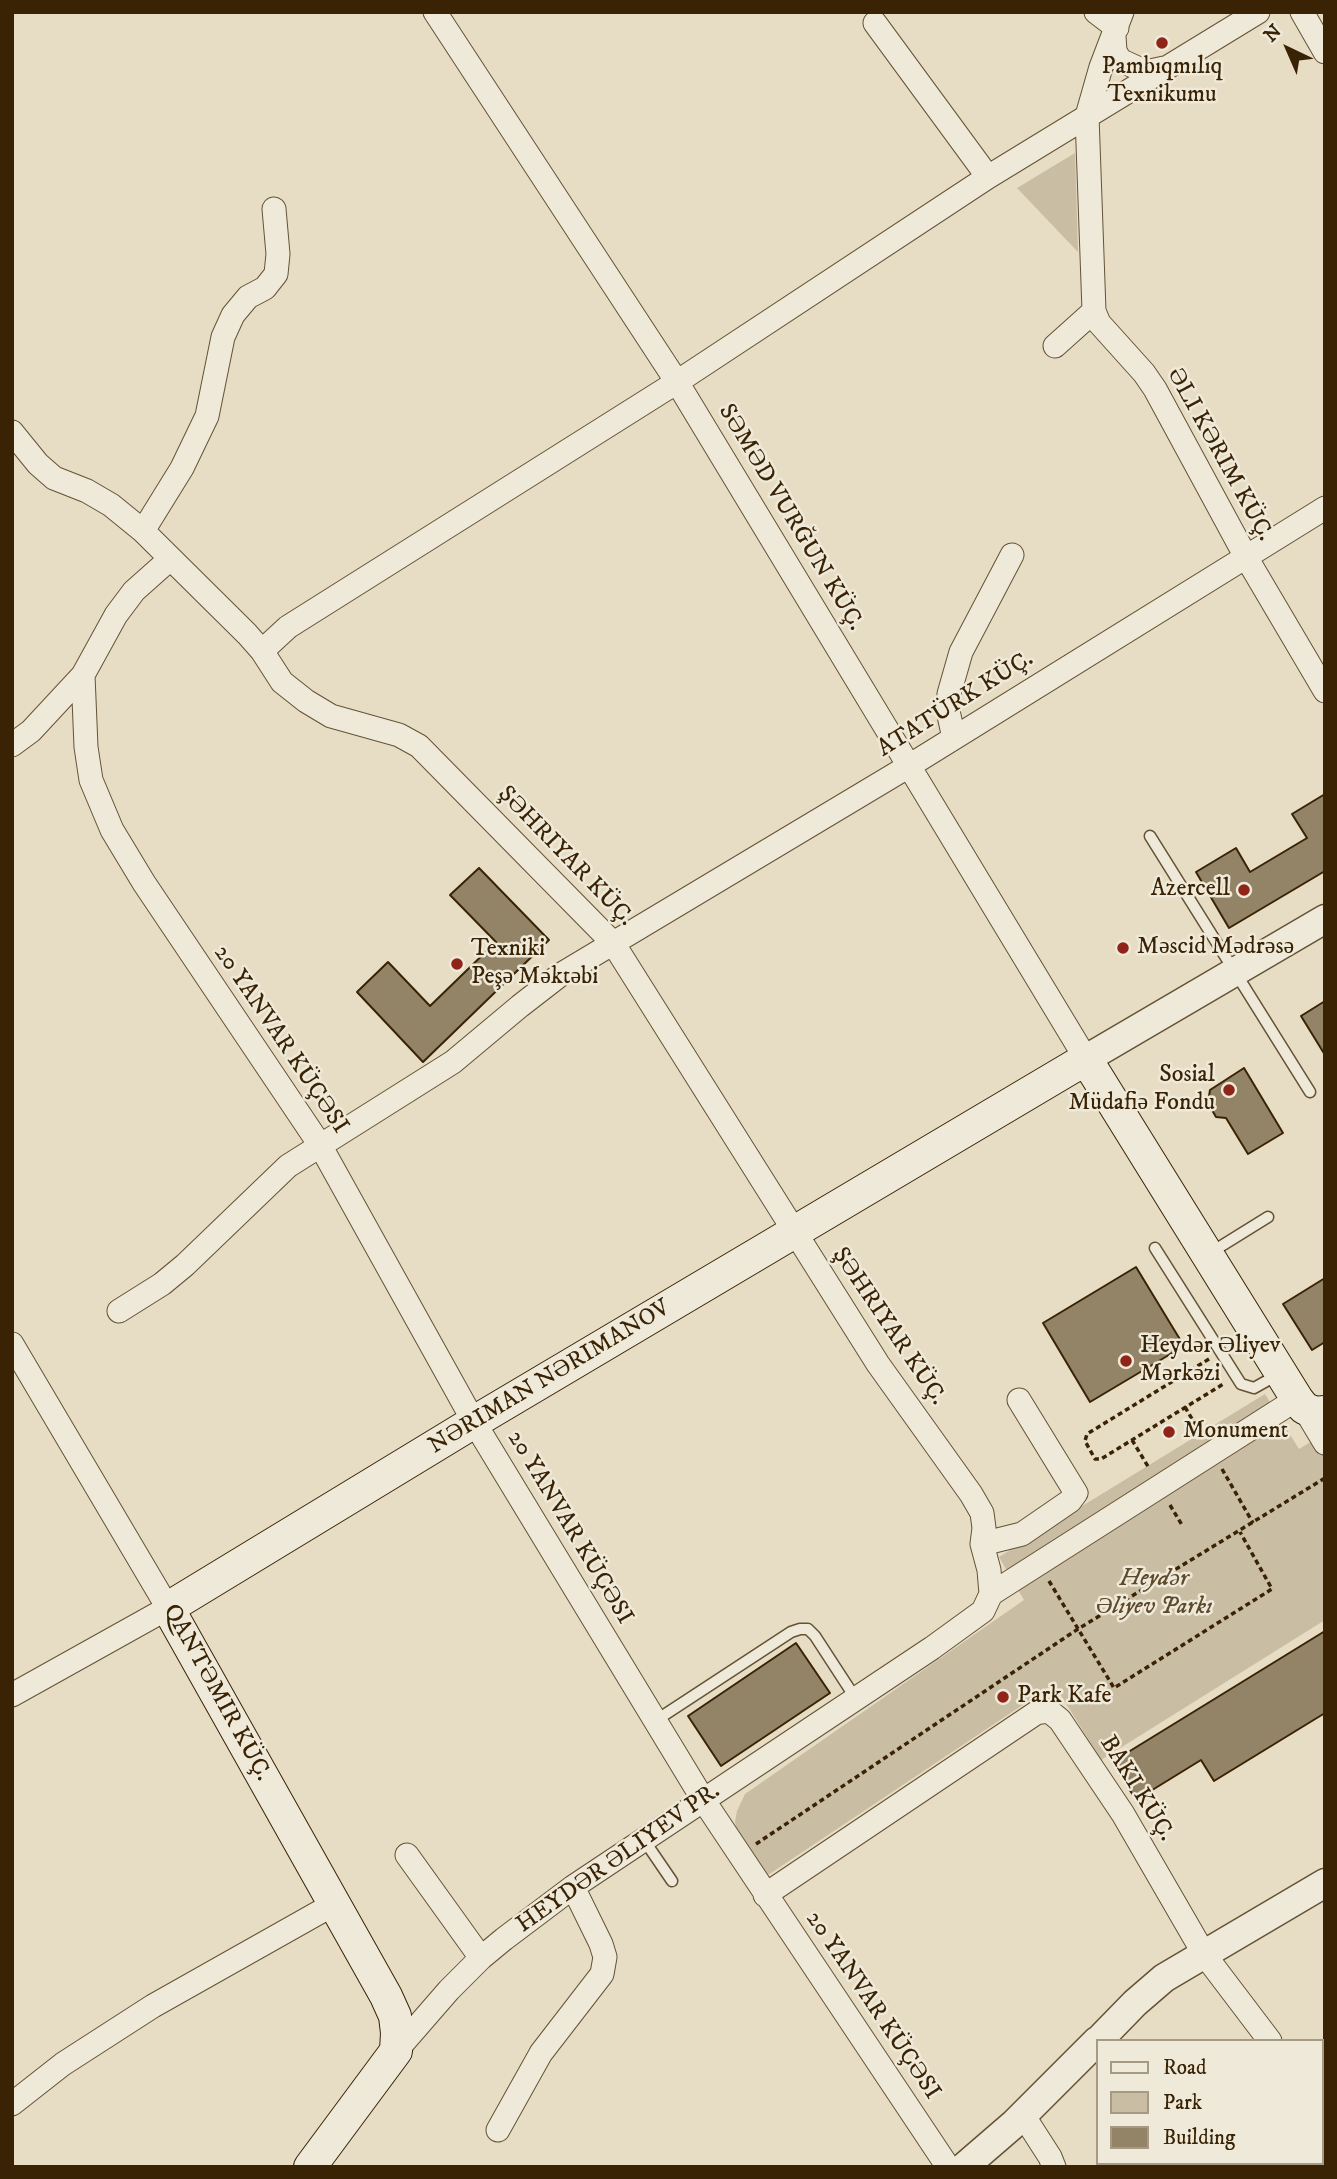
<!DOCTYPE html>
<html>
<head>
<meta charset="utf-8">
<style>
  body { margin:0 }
  #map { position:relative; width:1337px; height:2179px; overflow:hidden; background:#e7ddc4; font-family:"IM FELL DW Pica",serif }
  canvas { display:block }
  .frame { position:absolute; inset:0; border:14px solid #392304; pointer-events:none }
  .legend { position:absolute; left:1096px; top:2039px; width:228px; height:126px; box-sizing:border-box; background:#efe9d9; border:2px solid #a69a84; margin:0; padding:9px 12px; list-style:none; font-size:21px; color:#392304 }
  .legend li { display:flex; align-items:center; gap:14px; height:35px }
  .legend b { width:35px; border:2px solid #a69a84 }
  .north { position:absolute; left:1253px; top:14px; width:70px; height:70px; -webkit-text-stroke:5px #efe9d9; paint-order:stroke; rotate:316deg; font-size:19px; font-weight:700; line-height:28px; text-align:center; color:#392304 }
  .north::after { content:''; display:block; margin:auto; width:24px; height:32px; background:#392304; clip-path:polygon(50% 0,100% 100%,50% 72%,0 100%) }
</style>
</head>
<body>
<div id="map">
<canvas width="1337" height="2179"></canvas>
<div class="frame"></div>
<ul class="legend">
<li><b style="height:9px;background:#efe9d9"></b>Road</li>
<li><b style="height:19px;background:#c9bda3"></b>Park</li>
<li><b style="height:19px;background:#938468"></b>Building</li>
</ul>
<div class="north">N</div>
</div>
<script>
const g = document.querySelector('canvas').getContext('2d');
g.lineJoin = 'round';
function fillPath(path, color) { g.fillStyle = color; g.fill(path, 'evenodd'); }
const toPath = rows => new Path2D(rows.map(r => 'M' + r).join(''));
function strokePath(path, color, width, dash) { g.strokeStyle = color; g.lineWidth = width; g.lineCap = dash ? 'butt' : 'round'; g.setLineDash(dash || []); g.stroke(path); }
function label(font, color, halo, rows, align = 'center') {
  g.font = font + ' "IM FELL DW Pica",serif'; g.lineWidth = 5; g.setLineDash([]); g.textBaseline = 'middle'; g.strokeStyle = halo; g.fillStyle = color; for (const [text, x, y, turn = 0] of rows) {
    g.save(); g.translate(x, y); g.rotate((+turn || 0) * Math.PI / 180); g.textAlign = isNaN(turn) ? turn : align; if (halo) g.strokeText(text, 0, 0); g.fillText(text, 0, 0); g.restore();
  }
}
fillPath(toPath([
  [1075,153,1078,252,1017,188],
  [1265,1394,1299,1449,1325,1433,1325,1620,1101,1760,1054,1684,765,1877,737,1835,735,1822,737,1811,745,1794,1024,1600,999,1557]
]), '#c9bda3');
const building = toPath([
  [1325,794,1325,871,1229,928,1196,872,1236,848,1250,872,1307,838,1292,814,1325,794],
  [479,868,549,940,423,1062,357,992,388,962,430,1006,496,942,450,895,479,868],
  [1325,1001,1325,1055,1301,1016,1325,1001],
  [1244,1068,1283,1133,1248,1154,1226,1118,1216,1117,1208,1103,1210,1090,1244,1068],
  [1136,1267,1184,1346,1090,1402,1043,1323,1136,1267],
  [1325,1278,1325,1342,1312,1350,1283,1304,1325,1278],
  [1325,1631,1325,1713,1214,1781,1201,1760,1136,1800,1112,1762,1325,1631],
  [796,1643,830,1693,721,1766,688,1716,796,1643]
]);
fillPath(building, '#938468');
strokePath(building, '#392304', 2);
const service = toPath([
  [1150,836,1310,1092],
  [1155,1248,1241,1384,1254,1388,1279,1374],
  [1210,1253,1268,1217],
  [655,1721,791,1632,800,1629,808,1629,815,1636,856,1699],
  [644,1840,672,1881]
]);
const minor = toPath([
  [435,12,677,382,1086,1059],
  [1096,12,1117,28],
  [1122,12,1101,67,1087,116,1094,311,1099,323,1144,373,1155,389,1246,557,1325,691],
  [1302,12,1325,52],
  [875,23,988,177],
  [1114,36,1115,51,1120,60,1146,72,1164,68],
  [1055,346,1094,311],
  [12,432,38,464,54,478,87,491,111,505,143,531,247,634,262,651,282,682,306,701,331,716,399,735,419,746,613,943,878,1364,971,1494,982,1513,984,1528,982,1544,989,1570,991,1594,983,1611,932,1648,573,1887,504,1939,481,1958,449,1990,396,2051],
  [143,531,182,468,207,416,223,337,233,315,248,297,265,288,276,274,278,254,274,209],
  [262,651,288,627,677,382,988,177,1258,12],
  [83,675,86,747,91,780,112,830,144,883,320,1145,474,1422,704,1801,948,2167],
  [954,738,948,711,949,694,961,652,1012,555],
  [12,745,31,731,83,675,116,615,134,591,170,559],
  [119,1311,162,1284,185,1265,288,1166,453,1062,520,1006,560,975,909,766,1325,508],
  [12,1344,168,1608,12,1695],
  [1304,1408,1325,1443],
  [982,1544,1022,1534,1070,1501,1076,1493,1019,1400],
  [991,1594,1297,1399],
  [407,1855,481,1958],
  [765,1895,1036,1713,1049,1711,1060,1720,1123,1814,1204,1954,1270,2041],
  [12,2104,63,2064,153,2006,334,1904],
  [1023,2115,1050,2157,1054,2167],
  [1321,2125,1325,2131],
  [498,2130,541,2053,602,1974,605,1957,601,1944,573,1887]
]);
const tertiary = toPath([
  [1086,1059,1325,919],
  [1098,2041,1135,2003,1164,1978,1325,1883],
  [964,2167,1015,2123,1097,2041]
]);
const secondary = toPath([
  [310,2167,396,2051,397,2033,395,2016,386,1996,168,1608,474,1422,1086,1059,1297,1399,1304,1408,1315,1413,1325,1412]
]);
strokePath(service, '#645234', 13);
strokePath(minor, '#645234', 25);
strokePath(tertiary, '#645234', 31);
strokePath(secondary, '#392304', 34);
strokePath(toPath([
  [1209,1359,1087,1434,1085,1441,1095,1459,1101,1459,1225,1383],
  [1185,1407,1202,1436],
  [1132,1440,1149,1468],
  [1222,1469,1253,1523],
  [1170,1505,1182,1525],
  [1049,1581,1114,1688,1272,1589,1240,1532],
  [756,1844,1078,1629,1325,1478]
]), '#392304', 3.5, [5, 3.5]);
strokePath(service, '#efe9d9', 10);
strokePath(minor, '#efe9d9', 23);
strokePath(tertiary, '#efe9d9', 28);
strokePath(secondary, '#efe9d9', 32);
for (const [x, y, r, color] of [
  [1162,43,7,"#8f2418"],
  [1244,890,7,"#8f2418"],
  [1123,948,7,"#8f2418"],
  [457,964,7,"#8f2418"],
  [1229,1090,7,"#8f2418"],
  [1126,1361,7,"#8f2418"],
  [1169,1432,7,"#8f2418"],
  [1003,1697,7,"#8f2418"]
]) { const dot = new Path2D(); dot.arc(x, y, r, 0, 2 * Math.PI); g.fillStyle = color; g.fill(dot); strokePath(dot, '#efe9d9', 2.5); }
label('24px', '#392304', '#efe9d9', [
  ["Pambıqmılıq",1162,68,"center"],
  ["Texnikumu",1162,96,"center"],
  ["Azercell",1230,890,"right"],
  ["Məscid Mədrəsə",1137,948],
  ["Texniki",471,950],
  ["Peşə Məktəbi",471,978],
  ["Sosial",1215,1076,"right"],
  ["Müdafiə Fondu",1215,1104,"right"],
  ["Heydər Əliyev",1140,1347],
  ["Mərkəzi",1140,1375],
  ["Monument",1183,1432],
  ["Park Kafe",1017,1697]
], 'left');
label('24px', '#392304', '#efe9d9', [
  ["ƏLI KƏRIM KÜÇ.",1219,455,61],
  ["SƏMƏD VURĞUN KÜÇ.",790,518,59],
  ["ATATÜRK KÜÇ.",956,705,-32],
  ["ŞƏHRIYAR KÜÇ.",565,857,46],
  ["20 YANVAR KÜÇƏSI",280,1040,56],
  ["ŞƏHRIYAR KÜÇ.",888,1327,56],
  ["NƏRIMAN NƏRIMANOV",550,1378,-31],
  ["20 YANVAR KÜÇƏSI",569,1528,59],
  ["QANTƏMIR KÜÇ.",216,1693,61],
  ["BAKI KÜÇ.",1136,1789,58],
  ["HEYDƏR ƏLIYEV PR.",619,1859,-35],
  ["20 YANVAR KÜÇƏSI",872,2006,56]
]);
label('italic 24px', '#5d4a2c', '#efe9d9', [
  ["Heydər",1154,1580],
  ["Əliyev Parkı",1154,1608]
]);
</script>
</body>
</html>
